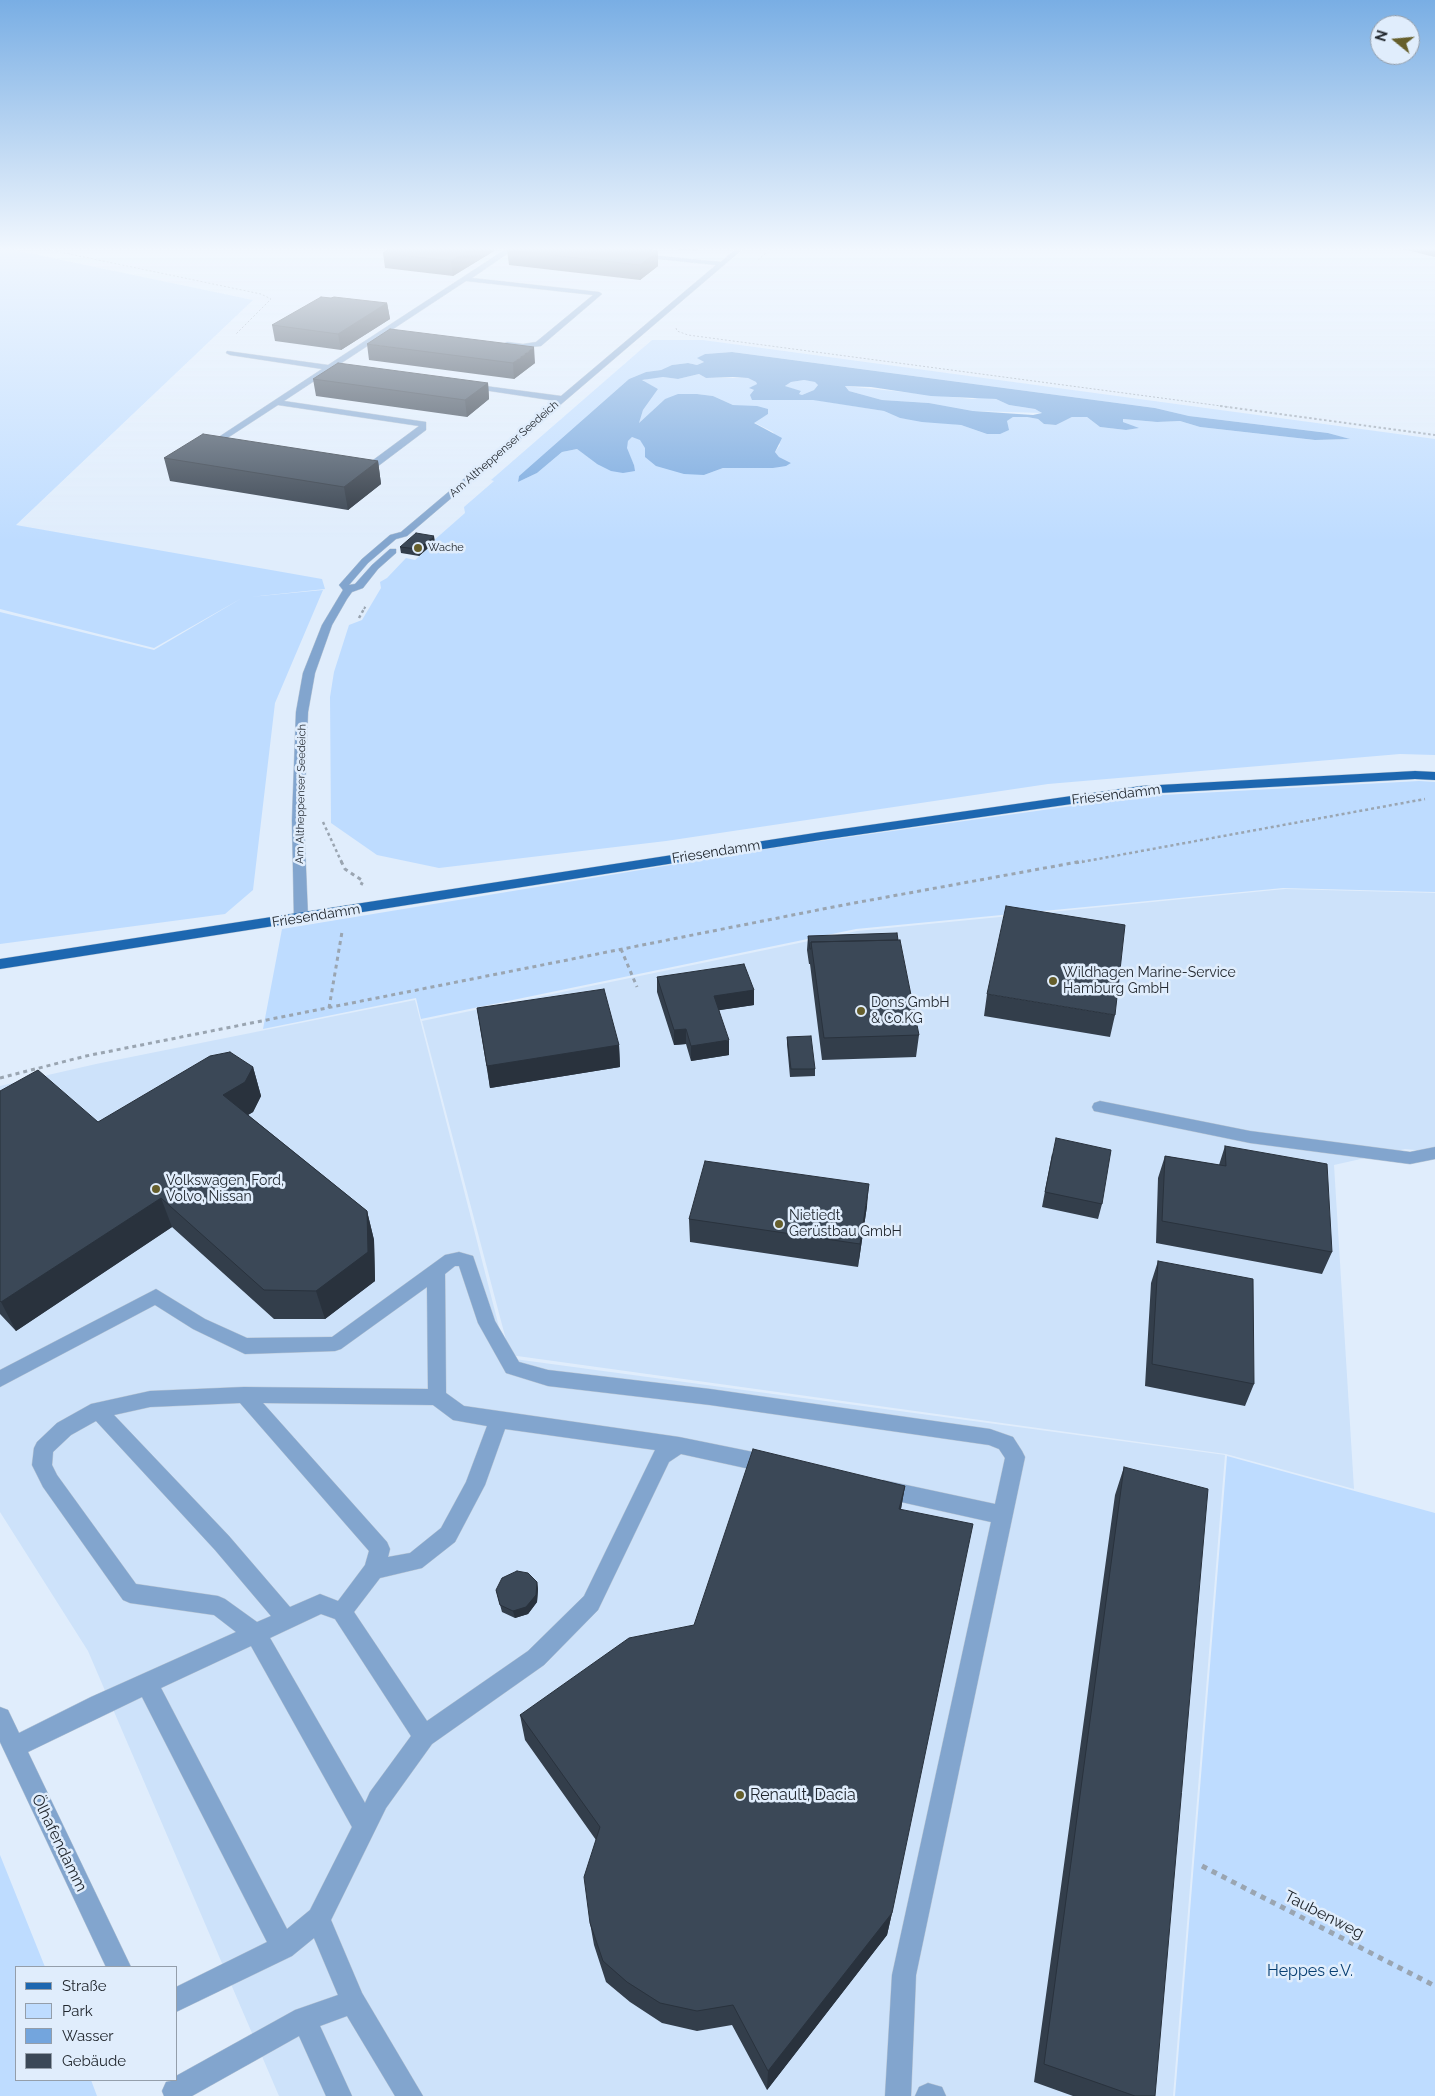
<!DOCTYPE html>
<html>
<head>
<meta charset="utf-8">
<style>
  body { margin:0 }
  #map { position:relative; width:1435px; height:2096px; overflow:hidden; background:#e0edfc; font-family:Raleway,sans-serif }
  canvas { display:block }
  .legend { position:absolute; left:15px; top:1966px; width:162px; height:115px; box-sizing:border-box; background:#e0edfc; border:1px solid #949eaa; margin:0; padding:6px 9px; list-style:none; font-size:15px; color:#22282f }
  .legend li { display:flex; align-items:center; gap:10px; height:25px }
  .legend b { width:25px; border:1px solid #949eaa }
  .north { position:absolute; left:1370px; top:15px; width:50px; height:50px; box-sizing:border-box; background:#e0edfc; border:1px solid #949eaa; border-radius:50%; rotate:287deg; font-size:14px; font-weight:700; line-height:20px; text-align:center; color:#22282f }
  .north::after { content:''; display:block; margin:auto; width:18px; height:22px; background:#665f2c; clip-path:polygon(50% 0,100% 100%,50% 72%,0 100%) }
</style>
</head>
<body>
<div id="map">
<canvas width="1435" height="2096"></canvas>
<ul class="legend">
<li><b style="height:6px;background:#1d67b0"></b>Straße</li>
<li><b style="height:14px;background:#bedcff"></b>Park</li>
<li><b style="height:14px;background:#73a5dd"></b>Wasser</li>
<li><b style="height:14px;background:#3b4857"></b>Gebäude</li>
</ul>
<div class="north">N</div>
</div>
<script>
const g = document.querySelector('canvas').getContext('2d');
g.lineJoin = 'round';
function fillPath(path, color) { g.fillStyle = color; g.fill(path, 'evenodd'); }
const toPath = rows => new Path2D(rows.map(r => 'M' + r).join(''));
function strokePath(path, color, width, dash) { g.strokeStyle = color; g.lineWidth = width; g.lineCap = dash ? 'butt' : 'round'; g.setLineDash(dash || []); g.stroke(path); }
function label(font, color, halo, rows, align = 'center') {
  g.font = font + ' Raleway,sans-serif'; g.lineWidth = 5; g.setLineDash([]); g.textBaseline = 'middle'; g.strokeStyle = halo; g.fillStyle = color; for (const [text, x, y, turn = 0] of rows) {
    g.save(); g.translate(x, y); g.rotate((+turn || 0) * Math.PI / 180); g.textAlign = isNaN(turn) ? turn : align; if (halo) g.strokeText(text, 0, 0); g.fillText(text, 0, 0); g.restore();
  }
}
fillPath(toPath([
  [1285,889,1435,893,1435,1152,1405,1149,1334,1165,1354,1489,1226,1454,510,1355,422,1021,857,931],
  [415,1000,507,1358,1225,1455,1173,2096,279,2096,88,1651,0,1512,0,1086,96,1064]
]), '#cde2fa');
fillPath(toPath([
  [0,247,253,300,16,525,322,579,325,589,250,597,323,590,275,703,253,890,225,914,0,944,0,612,154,650,242,598,154,648,0,609],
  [652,340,703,340,1435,439,1435,755,1400,754,1048,784,666,841,439,868,377,855,331,823,330,697,334,672,349,625,362,620,381,588,380,582,387,578,406,558,415,560,434,543,432,542,465,513,464,507,494,481,491,480],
  [732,352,1155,408,1189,416,1328,433,1349,439,1315,440,1200,427,1180,421,1157,422,1122,419,1123,422,1137,428,1126,430,1100,427,1087,417,1072,417,1056,425,1044,424,1038,419,1027,417,1013,417,987,434,961,425,900,418,884,411,754,390,750,389,757,384,756,382,748,378,706,378,699,374,678,379,663,377,649,378,642,381,658,389,643,410,638,424,665,399,697,394,713,396,733,405,767,409,768,414,753,422,773,432,780,445,775,452,779,457,791,463,773,468,723,468,704,475,645,447,640,439,632,437,628,441,626,448,634,465,597,464,577,449,562,452,537,473,518,482,519,476,629,379,646,372,661,370,672,365,688,363,697,365,704,362,698,358,705,354],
  [804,380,816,382,818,385,814,390,802,395,798,394,801,392,785,386,791,382],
  [845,386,972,399,984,397,996,399,1009,405,1035,409,1042,413,973,411,929,403,882,400,849,391],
  [1419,781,1435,782,1435,892,1283,888,856,929,421,1019,416,998,263,1029,282,929,792,845,1144,796],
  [1227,1456,1435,1513,1435,2096,1175,2096],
  [0,1855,45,1967,16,1967,16,2080,91,2080,97,2096,0,2096]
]), '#bedcff');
fillPath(toPath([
  [732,352,1155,408,1189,416,1328,433,1350,439,1315,440,1200,427,1180,421,1157,422,1123,419,1123,422,1139,428,1126,430,1100,427,1087,417,1072,417,1056,425,1044,424,1038,419,1027,417,1013,417,1007,421,1009,430,1000,434,987,434,961,425,922,422,900,418,884,411,813,400,752,400,750,395,754,390,749,388,757,384,756,382,748,378,733,377,706,378,699,374,678,379,663,377,642,380,658,389,643,410,639,423,665,399,678,394,697,394,713,396,733,405,757,406,768,409,768,414,754,423,782,438,775,452,779,457,791,463,786,466,773,468,723,468,704,475,684,474,656,466,645,457,645,448,640,440,632,437,628,441,627,448,634,465,635,471,623,473,611,471,597,464,577,449,562,452,537,473,518,482,519,476,629,379,646,372,661,370,672,365,688,363,697,365,704,362,697,358,705,354],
  [804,380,815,382,818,385,814,390,802,395,799,394,801,391,785,386,791,382],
  [845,386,871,387,931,396,996,399,1009,405,1035,409,1042,413,1033,415,973,411,929,403,882,400,849,391]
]), '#73a5dd');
const minor = toPath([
  [509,247,517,247,472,278,599,292,602,294,541,346,523,348,503,344,507,342,523,344,536,342,593,295,466,281,337,366,339,368,338,370,331,370,284,401,426,422,426,430,369,473,361,475,357,472,419,426,278,405,209,450,202,448,322,369,230,355,226,353,227,351,328,365,509,247],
  [738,247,745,247,407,536,396,539,368,563,349,585,355,584,372,565,390,549,396,549,396,553,378,569,363,588,352,592,347,599,332,625,315,673,308,712,304,820,308,918,306,921,296,921,294,918,292,820,296,712,303,673,322,625,343,590,339,585,362,559,390,535,401,532,556,401,470,388,466,386,470,384,561,396,716,265,639,257,636,255,637,254,721,262,738,247],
  [1100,1101,1250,1131,1410,1152,1435,1147,1435,1159,1410,1164,1250,1143,1094,1111,1092,1107,1094,1103,1100,1101],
  [459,1252,473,1256,495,1321,519,1362,548,1370,710,1389,990,1429,1013,1437,1022,1451,1025,1457,916,1975,911,2096,885,2096,892,1975,991,1522,883,1498,876,1495,873,1489,876,1483,883,1480,995,1504,1005,1458,999,1449,989,1445,710,1405,548,1386,506,1373,478,1323,459,1266,455,1266,445,1274,446,1393,464,1406,679,1437,768,1455,775,1458,778,1464,775,1470,768,1473,681,1454,669,1462,598,1610,544,1665,432,1744,386,1808,331,1920,362,1993,423,2096,395,2096,347,2016,320,2026,352,2096,326,2096,299,2036,192,2096,164,2096,162,2091,166,2082,176,2080,176,2076,295,2010,338,1995,314,1938,292,1956,176,2012,176,1987,267,1942,142,1697,28,1752,131,1967,106,1967,0,1742,0,1707,8,1710,19,1733,91,1697,236,1632,214,1615,130,1603,123,1600,43,1487,32,1465,34,1448,37,1442,57,1423,91,1404,150,1391,244,1387,428,1389,427,1287,341,1349,335,1351,245,1354,193,1329,155,1305,0,1387,0,1370,156,1289,205,1319,247,1338,332,1337,445,1255,459,1252],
  [240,1403,369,1551,365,1565,338,1601,320,1594,290,1607,229,1536,114,1415,150,1407,240,1403],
  [263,1403,433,1405,453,1420,487,1426,466,1482,441,1528,410,1553,388,1557,390,1549,387,1542,263,1403],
  [96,1421,215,1550,271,1616,257,1622,225,1599,218,1596,136,1584,57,1475,52,1465,53,1452,71,1435,96,1421],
  [505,1429,655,1450,584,1596,528,1651,427,1721,354,1612,380,1578,422,1568,455,1542,485,1485,505,1429],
  [321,1614,335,1619,411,1736,370,1792,365,1803,270,1638,321,1614],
  [251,1646,352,1827,310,1910,287,1929,161,1688,251,1646],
  [928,2083,942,2087,946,2096,915,2096,919,2087,928,2083]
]);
const major = toPath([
  [1415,771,1435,772,1435,780,1415,779,1141,794,821,840,0,969,0,959,821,832,1141,786,1415,771]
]);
strokePath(minor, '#becad7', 1);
strokePath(major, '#becad7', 1);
strokePath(toPath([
  [36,247,261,294,271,299,235,335],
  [758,260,773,247],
  [676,328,677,331,688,335,1229,407]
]), '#9aa5b1', 1, [2, 2]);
strokePath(toPath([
  [1220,406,1435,435],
  [364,609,366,606]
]), '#9aa5b1', 2, [2.5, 2.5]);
strokePath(toPath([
  [359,618,365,607],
  [323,822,342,863],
  [1076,863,1425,799]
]), '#9aa5b1', 2.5, [3, 3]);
strokePath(toPath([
  [341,861,345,869,363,881,361,885],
  [621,949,637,987],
  [329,1008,342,932],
  [0,1078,86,1056,838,906,1083,861]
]), '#9aa5b1', 3, [4, 4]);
strokePath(toPath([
  [1202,1866,1435,1986]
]), '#9aa5b1', 5, [5.5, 5.5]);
fillPath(minor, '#82a5ce');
fillPath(major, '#1d67b0');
fillPath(toPath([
  [393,247,494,247,494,251,453,276,385,268,383,253],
  [660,247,700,247,695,251],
  [1394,247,1435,247,1435,257],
  [507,250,658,251,658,266,640,280,509,265],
  [387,303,390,319,341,350,275,341,272,325],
  [367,344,535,363,514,379,369,360],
  [313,379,488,383,489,399,467,417,316,396],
  [164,458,378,461,381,484,348,510,170,481],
  [435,542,419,556,401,553,400,547],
  [808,936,919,1035,916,1057,822,1060,810,964,809,964,807,950],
  [657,977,754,990,754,1005,719,1010,729,1055,691,1061,686,1044,674,1045,657,992],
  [987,994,1115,1015,1110,1037,984,1016],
  [477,1008,619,1045,620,1067,490,1088],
  [787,1037,815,1069,815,1076,790,1077,787,1044],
  [253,1067,261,1096,253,1112,248,1115,367,1211,374,1240,375,1281,325,1319,274,1319,172,1227,16,1331,0,1314,0,1091,98,1122],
  [1225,1146,1332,1252,1322,1274,1156,1243,1158,1178,1165,1156,1219,1165],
  [1052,1154,1102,1204,1098,1219,1042,1207],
  [867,1206,858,1267,690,1242,689,1219],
  [1158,1261,1254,1384,1245,1406,1145,1386,1151,1283],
  [1124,1467,1155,2096,1073,2096,1034,2082,1115,1495],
  [905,1486,901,1509,892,1913,887,1935,767,2090,732,2025,697,2031,662,2023,630,2002,606,1982,594,1945,590,1923,596,1840,525,1740,520,1715,694,1625],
  [537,1582,538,1589,537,1602,528,1614,515,1618,502,1612,496,1590]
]), '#333e4b');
fillPath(toPath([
  [475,247,494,247,494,251,453,276,451,261],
  [695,247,700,247,695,251],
  [658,251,658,266,640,280,640,265],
  [387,303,390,319,341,350,338,334],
  [534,347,535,363,514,379,513,363],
  [488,383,489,399,467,417,465,400],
  [378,461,381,484,348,510,344,487],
  [434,536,435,542,419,556,418,549],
  [754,990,754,1005,714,1011,714,996],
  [686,1029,686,1044,674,1045,674,1030],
  [729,1040,729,1055,691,1061,691,1046],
  [619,1045,620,1067,490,1088,487,1066],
  [253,1067,261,1096,253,1112,232,1124,223,1095],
  [869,1184,867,1206,858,1267,860,1244],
  [161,1198,172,1227,16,1331,1,1302],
  [367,1211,374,1240,375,1281,325,1319,316,1291],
  [905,1486,900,1514,899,1509],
  [537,1582,538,1589,537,1602,528,1614,515,1618,513,1611],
  [892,1913,887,1935,767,2090,768,2071]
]), '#29323d');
const building = toPath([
  [393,247,475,247,451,261,383,253,393,247],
  [512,247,623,247,658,251,640,265,507,250,512,247],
  [321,297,331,298,334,297,387,303,338,334,272,325,321,297],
  [390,329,534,347,513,363,367,344,390,329],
  [338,363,488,383,465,400,313,379,338,363],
  [203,434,378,461,344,487,164,458,203,434],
  [416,533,434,536,418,549,400,547,416,533],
  [1006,906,1125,925,1115,1015,987,994,1006,906],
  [897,933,898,940,811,942,811,949,810,949,808,936,897,933],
  [900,940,919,1035,824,1038,811,942,900,940],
  [744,964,754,990,714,996,729,1040,691,1046,686,1029,674,1030,657,977,744,964],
  [604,989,619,1045,487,1066,477,1008,604,989],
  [811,1036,815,1069,791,1069,787,1037,811,1036],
  [230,1052,253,1067,245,1082,223,1095,367,1211,368,1252,316,1291,264,1290,161,1198,1,1302,0,1301,0,1091,38,1070,98,1122,210,1056,230,1052],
  [1056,1138,1111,1150,1102,1204,1045,1192,1056,1138],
  [1225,1146,1327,1164,1332,1252,1162,1221,1165,1156,1226,1166,1225,1146],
  [705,1161,869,1184,860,1244,689,1219,705,1161],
  [1158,1261,1253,1279,1254,1384,1152,1364,1158,1261],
  [753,1449,905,1486,899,1509,973,1524,892,1913,768,2071,733,2005,697,2011,660,2003,627,1982,603,1961,590,1923,584,1877,600,1827,520,1715,629,1638,694,1625,753,1449],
  [1124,1467,1208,1489,1155,2096,1135,2096,1044,2064,1124,1467],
  [517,1571,528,1573,537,1582,536,1595,526,1607,513,1611,500,1605,496,1590,502,1578,517,1571]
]);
fillPath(building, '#3b4857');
strokePath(building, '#29323d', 1);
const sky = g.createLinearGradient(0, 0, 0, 541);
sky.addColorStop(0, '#79aee4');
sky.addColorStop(0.46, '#f1f7fe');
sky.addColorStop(1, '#f1f7fe00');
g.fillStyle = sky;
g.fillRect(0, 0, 1435, 541);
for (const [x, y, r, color] of [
  [418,548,5,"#665f2c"],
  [1053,981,5,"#665f2c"],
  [861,1011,5,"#665f2c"],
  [156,1189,5,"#665f2c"],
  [779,1224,5,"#665f2c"],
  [740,1795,5,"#665f2c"]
]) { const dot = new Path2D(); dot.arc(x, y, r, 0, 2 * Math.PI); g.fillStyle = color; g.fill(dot); strokePath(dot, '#e0edfc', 2); }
label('11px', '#22282f', '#e0edfc', [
  ["Am Altheppenser Seedeich",504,449,-41],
  ["Am Altheppenser Seedeich",301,794,-89]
]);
label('11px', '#22282f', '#e0edfc', [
  ["Wache",428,548]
], 'left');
label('14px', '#22282f', '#e0edfc', [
  ["Friesendamm",1116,795,-7],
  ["Friesendamm",716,852,-9],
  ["Friesendamm",316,916,-9]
]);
label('14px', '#22282f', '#e0edfc', [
  ["Wildhagen Marine-Service",1063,973],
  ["Hamburg GmbH",1063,989],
  ["Dons GmbH",871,1003],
  ["& Co.KG",871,1019],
  ["Volkswagen, Ford,",166,1181],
  ["Volvo, Nissan",166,1197],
  ["Nietiedt",789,1216],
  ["Gerüstbau GmbH",789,1232]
], 'left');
label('16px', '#22282f', '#e0edfc', [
  ["Renault, Dacia",750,1795]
], 'left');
label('16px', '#22282f', '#e0edfc', [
  ["Ölhafendamm",59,1843,64],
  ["Taubenweg",1324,1915,27]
]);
label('16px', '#083f72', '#e0edfc', [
  ["Heppes e.V.",1310,1971]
]);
</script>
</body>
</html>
